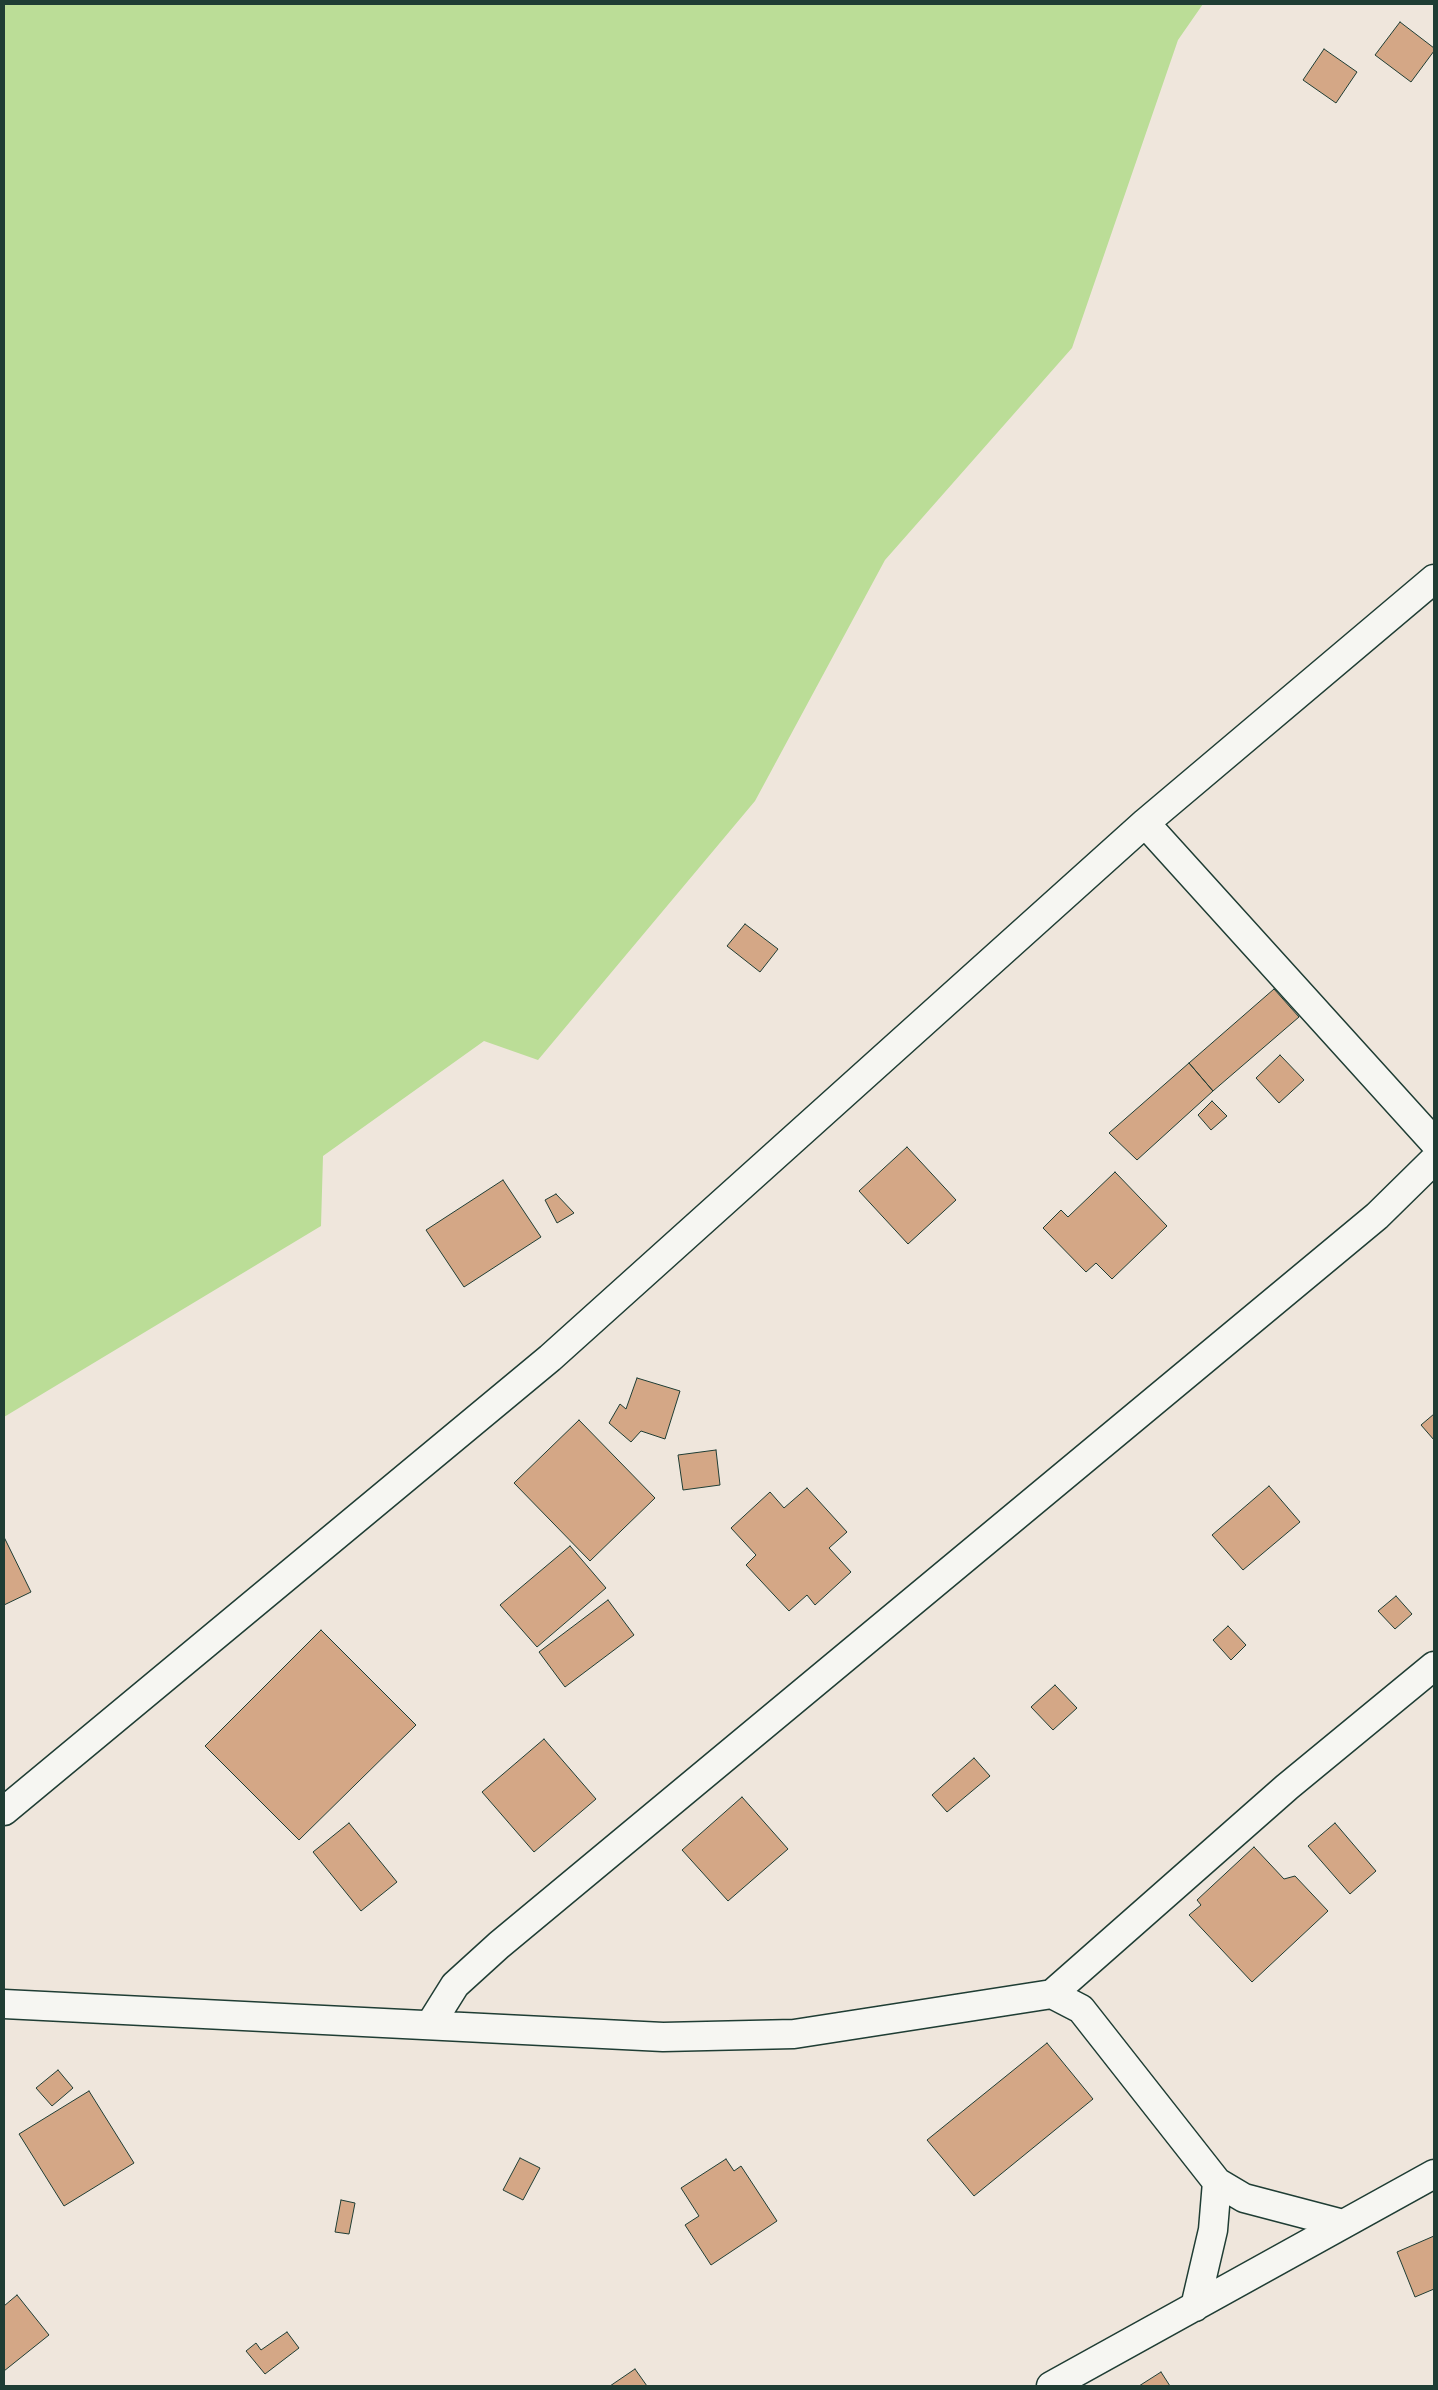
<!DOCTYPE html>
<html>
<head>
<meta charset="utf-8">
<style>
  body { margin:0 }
  #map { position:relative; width:1438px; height:2390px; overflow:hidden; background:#efe6dc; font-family:"Patrick Hand",sans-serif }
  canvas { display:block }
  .frame { position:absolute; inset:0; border:5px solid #1f3d34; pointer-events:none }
</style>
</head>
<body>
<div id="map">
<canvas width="1438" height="2390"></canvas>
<div class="frame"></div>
</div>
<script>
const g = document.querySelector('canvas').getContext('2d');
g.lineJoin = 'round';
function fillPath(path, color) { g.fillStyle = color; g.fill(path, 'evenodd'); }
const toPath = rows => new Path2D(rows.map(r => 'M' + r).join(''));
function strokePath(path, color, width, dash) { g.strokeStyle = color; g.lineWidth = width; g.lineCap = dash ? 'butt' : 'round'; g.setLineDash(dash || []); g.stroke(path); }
fillPath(toPath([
  [4,4,1203,4,1178,40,1072,348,885,560,755,801,538,1060,484,1041,323,1156,321,1226,4,1417]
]), '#bbdd97');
const building = toPath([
  [1400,22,1434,48,1434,51,1411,82,1375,55,1400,22],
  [1324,49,1357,72,1336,103,1303,80,1324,49],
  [745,924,778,949,760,972,727,946,745,924],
  [1274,989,1299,1017,1213,1091,1189,1063,1274,989],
  [1280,1055,1304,1080,1279,1103,1256,1078,1280,1055],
  [1189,1063,1213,1091,1137,1160,1109,1133,1189,1063],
  [1212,1101,1227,1116,1211,1130,1198,1115,1212,1101],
  [907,1147,956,1200,908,1244,859,1191,907,1147],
  [1115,1172,1167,1226,1112,1279,1096,1263,1086,1272,1043,1228,1061,1210,1068,1217,1115,1172],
  [503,1180,541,1237,464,1287,426,1230,503,1180],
  [556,1194,574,1213,557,1223,545,1200,556,1194],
  [637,1378,680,1391,665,1439,641,1431,631,1442,609,1423,620,1404,626,1409,637,1378],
  [1434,1414,1434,1440,1421,1425,1434,1414],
  [579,1420,655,1498,590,1561,514,1483,579,1420],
  [716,1450,720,1485,683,1490,678,1455,716,1450],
  [1269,1486,1300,1522,1243,1570,1212,1535,1269,1486],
  [807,1488,847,1532,829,1548,851,1572,815,1605,807,1595,789,1611,746,1565,756,1555,731,1528,770,1492,784,1508,807,1488],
  [4,1537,31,1592,4,1605,4,1537],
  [570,1546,606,1588,537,1647,500,1605,570,1546],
  [1396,1596,1412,1614,1395,1629,1378,1611,1396,1596],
  [608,1600,634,1635,565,1687,539,1652,608,1600],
  [1228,1626,1246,1645,1231,1660,1213,1640,1228,1626],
  [321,1630,416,1725,299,1840,205,1746,321,1630],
  [1055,1685,1077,1708,1053,1730,1031,1707,1055,1685],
  [544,1739,596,1799,534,1852,482,1792,544,1739],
  [974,1758,990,1776,947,1812,932,1795,974,1758],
  [742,1797,788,1849,728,1901,682,1850,742,1797],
  [349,1823,397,1882,361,1911,313,1852,349,1823],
  [1335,1823,1376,1871,1350,1894,1308,1846,1335,1823],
  [1254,1847,1284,1879,1295,1876,1328,1911,1252,1982,1189,1915,1201,1905,1197,1900,1254,1847],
  [1047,2043,1093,2099,974,2196,927,2140,1047,2043],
  [58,2070,73,2088,52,2106,36,2088,58,2070],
  [89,2091,134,2163,64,2206,19,2134,89,2091],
  [520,2158,540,2168,523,2200,503,2190,520,2158],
  [726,2159,734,2171,741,2166,777,2221,711,2265,685,2225,699,2216,681,2188,726,2159],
  [341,2200,355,2203,349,2234,335,2232,341,2200],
  [1434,2236,1434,2289,1415,2297,1397,2252,1434,2236],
  [17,2295,49,2335,4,2371,4,2306,17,2295],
  [287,2332,299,2348,265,2374,246,2351,256,2343,261,2350,287,2332],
  [635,2369,647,2386,610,2386,635,2369],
  [1161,2372,1170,2386,1139,2386,1161,2372]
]);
fillPath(building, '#d4a786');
strokePath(building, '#1f3d34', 1);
const minor = toPath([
  [1145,823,1434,1142],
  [4,1811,550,1358,1145,823,1434,579],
  [1052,1994,1287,1787,1434,1666],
  [4,2004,663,2037,794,2034,1052,1994,1081,2009,1217,2182,1244,2198,1343,2224],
  [430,2025,455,1985,499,1945,1377,1216,1434,1160],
  [1195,2307,1213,2230,1217,2182],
  [1051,2386,1434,2174]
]);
strokePath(minor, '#1f3d34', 31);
strokePath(minor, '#f6f6f2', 28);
</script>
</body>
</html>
